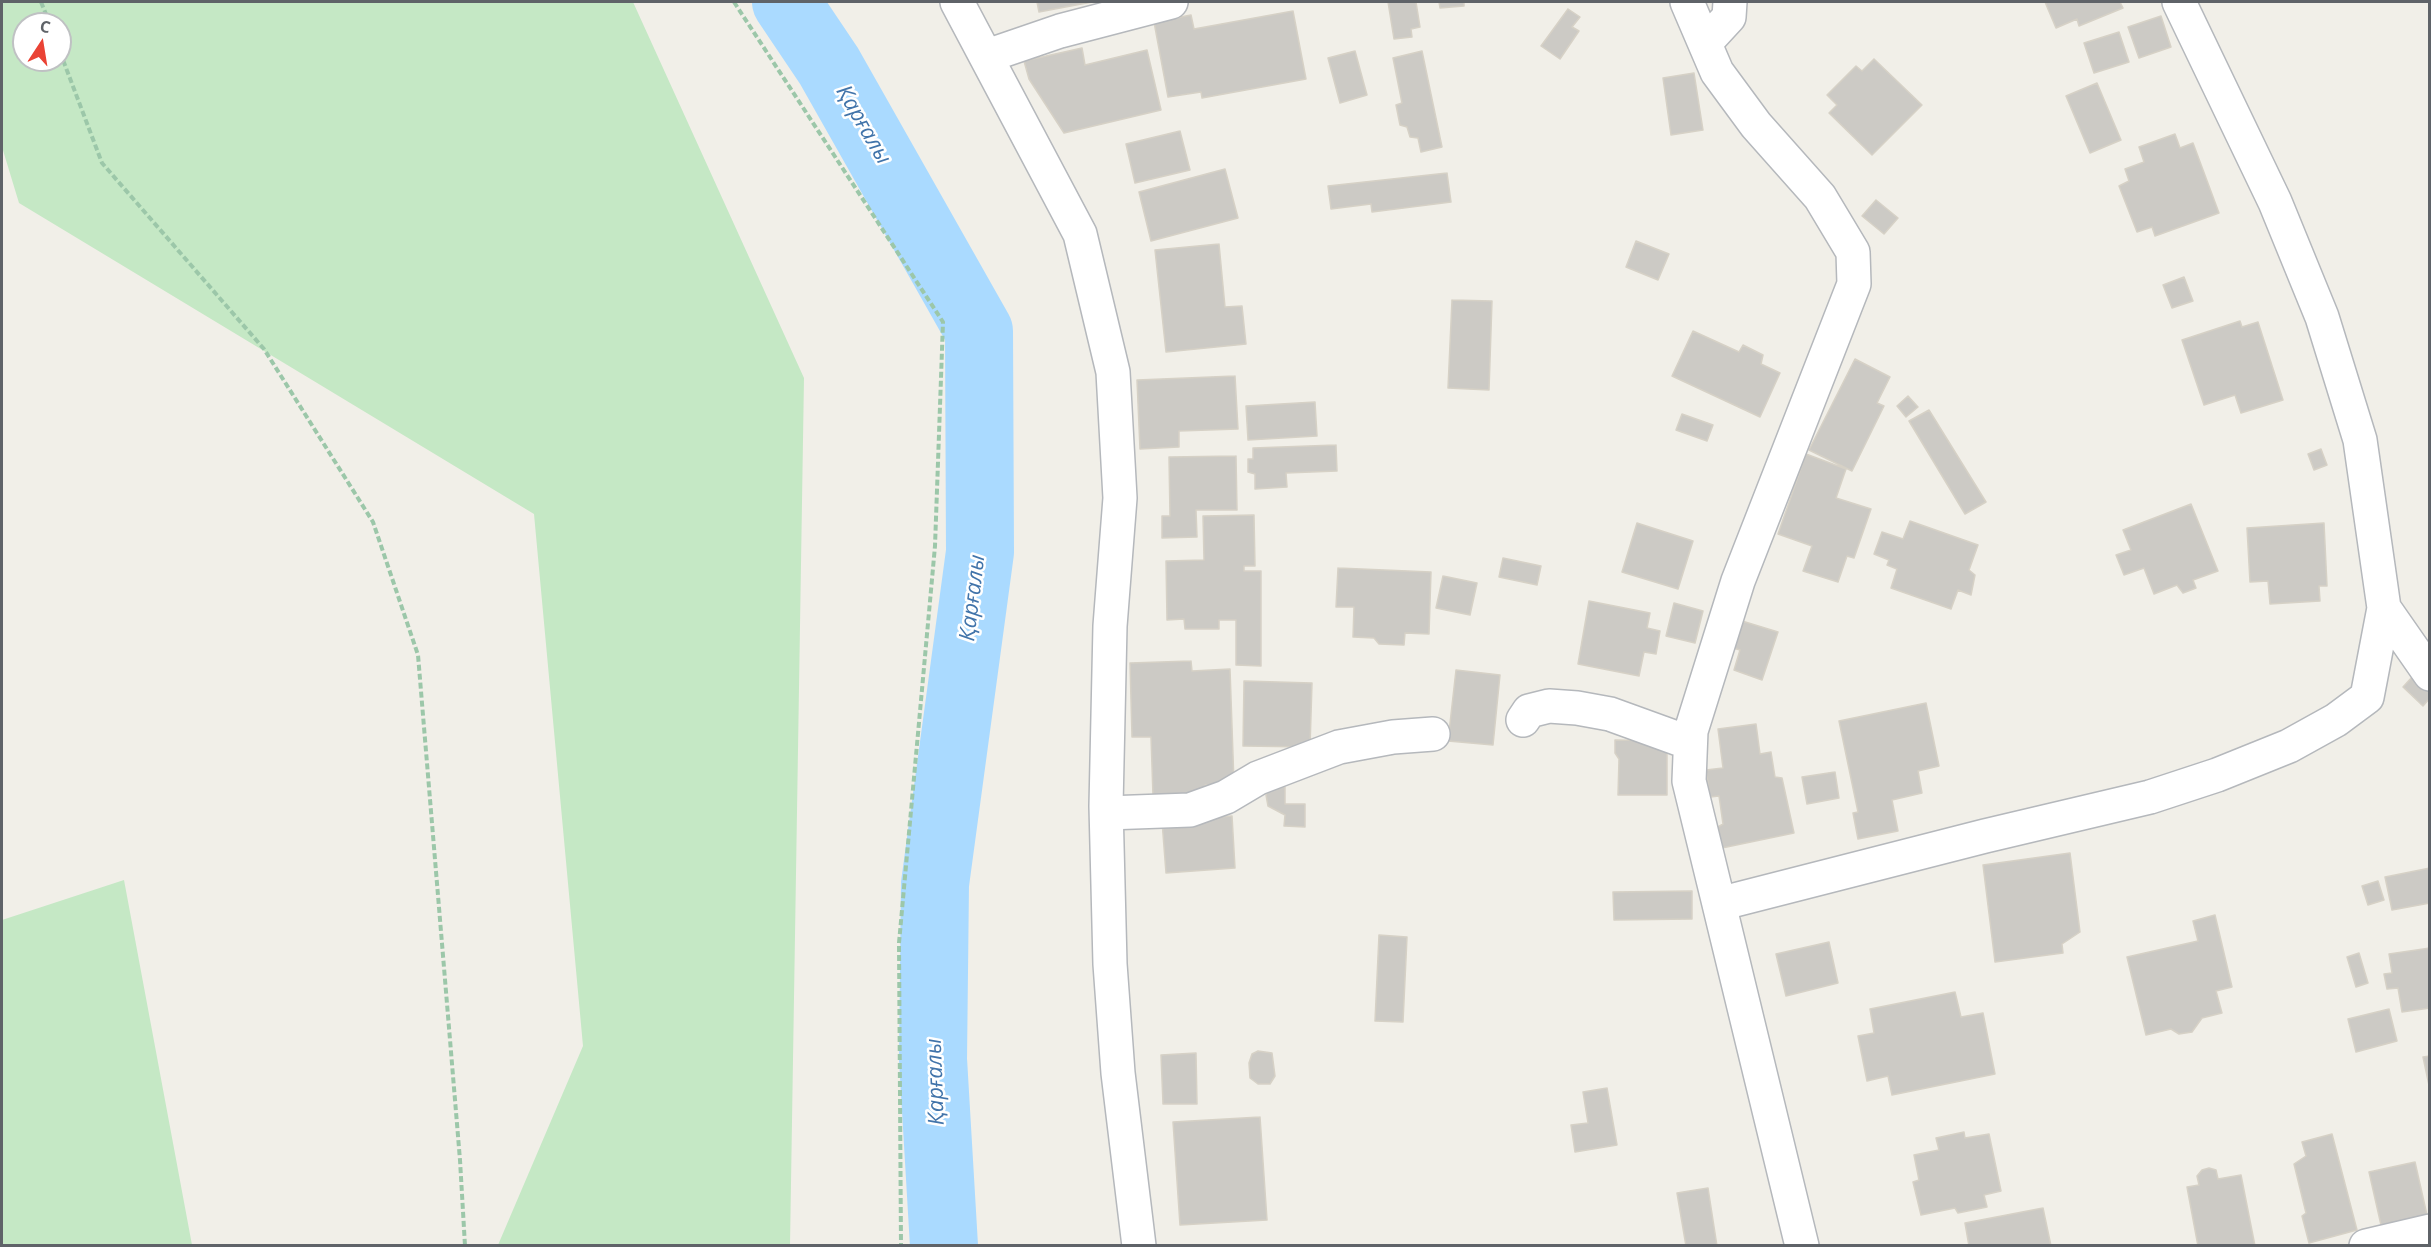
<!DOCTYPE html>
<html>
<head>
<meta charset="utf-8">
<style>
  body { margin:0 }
  #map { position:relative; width:2431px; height:1247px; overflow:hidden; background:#f1efe8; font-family:"Open Sans",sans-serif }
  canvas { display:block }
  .frame { position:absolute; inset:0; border:3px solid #5f6368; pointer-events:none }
  .north { position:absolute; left:12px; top:12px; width:60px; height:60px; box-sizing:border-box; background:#fff; border:2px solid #bfc1c3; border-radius:50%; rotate:12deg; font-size:16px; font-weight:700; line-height:24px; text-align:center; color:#5f6368 }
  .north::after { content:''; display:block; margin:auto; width:21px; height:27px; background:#ea4335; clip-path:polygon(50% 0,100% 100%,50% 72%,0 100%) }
</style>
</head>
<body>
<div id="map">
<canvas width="2431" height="1247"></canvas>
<div class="frame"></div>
<div class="north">С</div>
</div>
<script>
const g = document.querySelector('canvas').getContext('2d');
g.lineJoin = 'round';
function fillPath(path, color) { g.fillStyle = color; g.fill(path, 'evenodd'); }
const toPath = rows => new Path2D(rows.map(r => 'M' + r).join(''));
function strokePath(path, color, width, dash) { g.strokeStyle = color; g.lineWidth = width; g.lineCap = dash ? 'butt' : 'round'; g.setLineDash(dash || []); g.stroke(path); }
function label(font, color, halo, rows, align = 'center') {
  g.font = font + ' "Open Sans",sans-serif'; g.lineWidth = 5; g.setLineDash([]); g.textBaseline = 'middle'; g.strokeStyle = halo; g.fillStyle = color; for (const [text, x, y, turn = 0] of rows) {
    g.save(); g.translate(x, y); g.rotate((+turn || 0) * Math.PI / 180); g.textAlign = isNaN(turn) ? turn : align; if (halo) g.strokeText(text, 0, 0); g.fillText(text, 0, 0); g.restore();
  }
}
fillPath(toPath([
  [2,2,633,2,804,378,790,1245,498,1245,583,1046,534,514,19,203,2,147],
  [24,24,60,24,60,60,24,60],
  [124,880,192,1245,2,1245,2,920]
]), '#c5e8c5');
strokePath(toPath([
  [786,2,829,66,979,331,980,552,935,884,933,1059,944,1246]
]), '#aadaff', 68);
const building = toPath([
  [1037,2,1092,2,1039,12,1037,2],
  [1388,2,1416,2,1420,27,1411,29,1412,37,1394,39,1388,2],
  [1439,2,1464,2,1464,6,1440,8,1439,2],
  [2045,2,2120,2,2123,8,2079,26,2077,19,2056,28,2045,2],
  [1568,9,1580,17,1572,27,1579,31,1560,59,1541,46,1568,9],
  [1293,11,1306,79,1202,98,1201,92,1168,97,1154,22,1191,15,1194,29,1293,11],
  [2161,16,2171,47,2139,58,2128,27,2161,16],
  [2119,32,2129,62,2094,73,2084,43,2119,32],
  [1082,48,1085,65,1147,50,1161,110,1064,133,1029,79,1024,61,1082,48],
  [1355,51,1367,95,1340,103,1328,58,1355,51],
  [1422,51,1442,147,1421,152,1418,138,1410,137,1407,127,1400,125,1396,105,1402,103,1393,58,1422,51],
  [1874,59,1922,105,1872,155,1829,113,1837,105,1827,95,1856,66,1862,71,1874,59],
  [1694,73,1703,130,1671,135,1663,78,1694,73],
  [2097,83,2121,140,2090,153,2066,96,2097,83],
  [1180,131,1190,170,1135,183,1126,144,1180,131],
  [2175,134,2180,148,2193,143,2219,213,2155,236,2152,227,2137,232,2119,186,2129,181,2125,169,2144,162,2139,147,2175,134],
  [1225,169,1238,218,1151,241,1139,192,1225,169],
  [1447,173,1451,202,1372,212,1371,204,1331,209,1328,186,1447,173],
  [1876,200,1898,218,1884,234,1862,216,1876,200],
  [1636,241,1669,254,1658,280,1626,267,1636,241],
  [1219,244,1225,307,1242,306,1246,344,1166,352,1155,250,1219,244],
  [2184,277,2193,301,2172,308,2163,285,2184,277],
  [1452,300,1492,301,1489,390,1448,388,1452,300],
  [2240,321,2242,327,2258,322,2283,400,2241,413,2235,395,2204,405,2182,340,2240,321],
  [1693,331,1739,352,1743,345,1763,355,1761,364,1780,373,1760,417,1672,376,1693,331],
  [1855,359,1890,377,1877,403,1884,406,1852,471,1809,450,1855,359],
  [1235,376,1238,429,1179,431,1179,447,1140,449,1137,380,1235,376],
  [1908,396,1918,407,1906,417,1897,406,1908,396],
  [1315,402,1317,436,1248,440,1246,406,1315,402],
  [1929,410,1986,502,1965,514,1909,421,1929,410],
  [1682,414,1713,425,1707,441,1676,430,1682,414],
  [1336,445,1337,471,1286,473,1287,487,1255,489,1255,474,1248,472,1248,459,1253,459,1253,448,1336,445],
  [2321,449,2327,465,2314,470,2308,454,2321,449],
  [1806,454,1846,469,1836,498,1871,509,1854,558,1847,556,1838,582,1803,571,1812,546,1778,534,1806,454],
  [1236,456,1237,510,1196,510,1197,537,1162,538,1162,516,1170,516,1169,457,1236,456],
  [2191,504,2218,571,2193,580,2196,588,2183,593,2177,585,2154,594,2144,568,2124,575,2116,555,2131,550,2123,530,2191,504],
  [1254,515,1255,566,1244,566,1244,571,1261,571,1261,666,1236,665,1236,620,1219,620,1219,629,1185,629,1184,619,1167,620,1166,561,1204,560,1203,516,1254,515],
  [1910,521,1978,545,1969,570,1975,575,1971,595,1958,590,1951,609,1891,588,1897,569,1887,565,1889,560,1874,554,1882,532,1903,539,1910,521],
  [1637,523,1693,541,1678,589,1622,572,1637,523],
  [2324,523,2327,586,2319,586,2320,601,2270,604,2268,581,2250,582,2247,528,2324,523],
  [1503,558,1541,566,1537,585,1499,577,1503,558],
  [1338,568,1431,572,1429,634,1405,633,1404,645,1379,644,1374,638,1353,637,1354,607,1336,607,1338,568],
  [1443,576,1477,583,1470,615,1436,608,1443,576],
  [1589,601,1650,613,1647,628,1660,631,1656,654,1644,652,1639,676,1578,664,1589,601],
  [1674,603,1703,611,1695,643,1666,636,1674,603],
  [1742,621,1778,632,1762,680,1734,670,1740,650,1733,648,1742,621],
  [1191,661,1192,671,1230,669,1234,784,1205,785,1205,794,1153,796,1151,737,1132,737,1130,663,1191,661],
  [1456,670,1500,675,1493,745,1448,741,1456,670],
  [2413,676,2430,692,2430,698,2423,706,2403,687,2413,676],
  [1244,681,1312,683,1310,747,1243,746,1244,681],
  [1926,703,1939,766,1918,771,1922,793,1892,800,1898,831,1858,839,1853,813,1858,812,1839,721,1926,703],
  [1756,724,1760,754,1771,752,1775,777,1782,778,1794,833,1722,848,1718,827,1723,824,1719,796,1710,797,1706,770,1723,768,1718,729,1756,724],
  [1615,740,1667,741,1667,795,1618,795,1619,759,1615,753,1615,740],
  [1835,772,1839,798,1807,804,1802,777,1835,772],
  [1274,786,1285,787,1285,804,1305,804,1305,827,1284,826,1285,815,1268,806,1266,795,1268,789,1274,786],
  [1232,816,1235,868,1166,873,1162,821,1232,816],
  [2070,853,2080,932,2062,944,2063,953,1995,962,1983,865,2070,853],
  [2430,868,2430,903,2392,910,2385,877,2430,868],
  [2378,881,2384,900,2368,905,2362,886,2378,881],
  [1692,891,1692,919,1614,920,1613,892,1692,891],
  [2215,915,2232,987,2216,991,2222,1013,2202,1018,2192,1032,2179,1034,2171,1029,2146,1035,2127,957,2198,941,2193,921,2215,915],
  [1379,935,1407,937,1403,1022,1375,1021,1379,935],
  [1829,942,1838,983,1786,996,1776,954,1829,942],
  [2430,948,2430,1008,2402,1012,2398,988,2387,989,2384,974,2392,973,2389,954,2430,948],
  [2359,953,2368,983,2356,987,2347,957,2359,953],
  [1955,992,1961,1017,1983,1013,1995,1074,1892,1095,1888,1076,1867,1081,1858,1036,1874,1033,1870,1009,1955,992],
  [2389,1009,2397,1041,2356,1052,2348,1019,2389,1009],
  [1258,1051,1272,1053,1275,1076,1270,1084,1258,1084,1250,1078,1249,1063,1252,1054,1258,1051],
  [1196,1053,1197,1104,1163,1104,1161,1055,1196,1053],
  [2430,1056,2430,1090,2423,1057,2430,1056],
  [1607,1088,1617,1145,1575,1152,1571,1125,1588,1123,1583,1092,1607,1088],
  [1260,1117,1267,1220,1180,1225,1173,1122,1260,1117],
  [1964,1132,1965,1138,1989,1134,2001,1191,1984,1195,1987,1207,1958,1213,1955,1208,1921,1215,1913,1182,1919,1180,1914,1155,1939,1150,1936,1138,1964,1132],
  [2332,1134,2357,1230,2309,1243,2302,1216,2306,1213,2294,1164,2306,1156,2302,1142,2332,1134],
  [2415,1162,2427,1215,2381,1225,2369,1172,2415,1162],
  [2209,1168,2216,1170,2218,1179,2241,1175,2255,1246,2198,1246,2187,1187,2199,1185,2197,1176,2202,1170,2209,1168],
  [1708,1188,1717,1246,1686,1246,1677,1193,1708,1188],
  [2043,1208,2051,1246,1969,1246,1965,1223,2043,1208]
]);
fillPath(building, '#cccac5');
strokePath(building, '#d6d1c6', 1.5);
const minor = toPath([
  [1687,2,1717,72,1756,125,1820,197,1853,252,1854,284,1738,581,1691,731,1689,781,1719,904],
  [2179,2,2275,202,2322,317,2360,440,2384,608,2430,674],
  [1705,43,1729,17,1730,2],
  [987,56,1060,31,1171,2],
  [1523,720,1529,711,1549,706,1577,708,1610,714,1690,743],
  [1107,813,1190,810,1226,797,1258,778,1339,747,1393,737,1433,734],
  [1802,1246,1719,904,1985,836,2150,797,2217,775,2289,746,2336,720,2367,697,2384,608],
  [2366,1246,2430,1231]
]);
const tertiary = toPath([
  [957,2,1080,234,1113,372,1120,498,1110,626,1106,806,1110,964,1118,1073,1139,1246]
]);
strokePath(minor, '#b5b8bc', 36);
strokePath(tertiary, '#b5b8bc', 36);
strokePath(toPath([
  [41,2,50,24],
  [734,2,943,322,935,546,899,943,901,1246],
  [60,52,102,163,264,349,373,522,418,655,460,1160,465,1246]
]), '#9cc7a9', 4, [6, 3]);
strokePath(minor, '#fff', 33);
strokePath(tertiary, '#fff', 33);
label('italic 22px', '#4174aa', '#fff', [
  ["Қарғалы",863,125,60],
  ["Қарғалы",973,598,-83],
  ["Қарғалы",936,1082,-92]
]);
</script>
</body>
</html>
